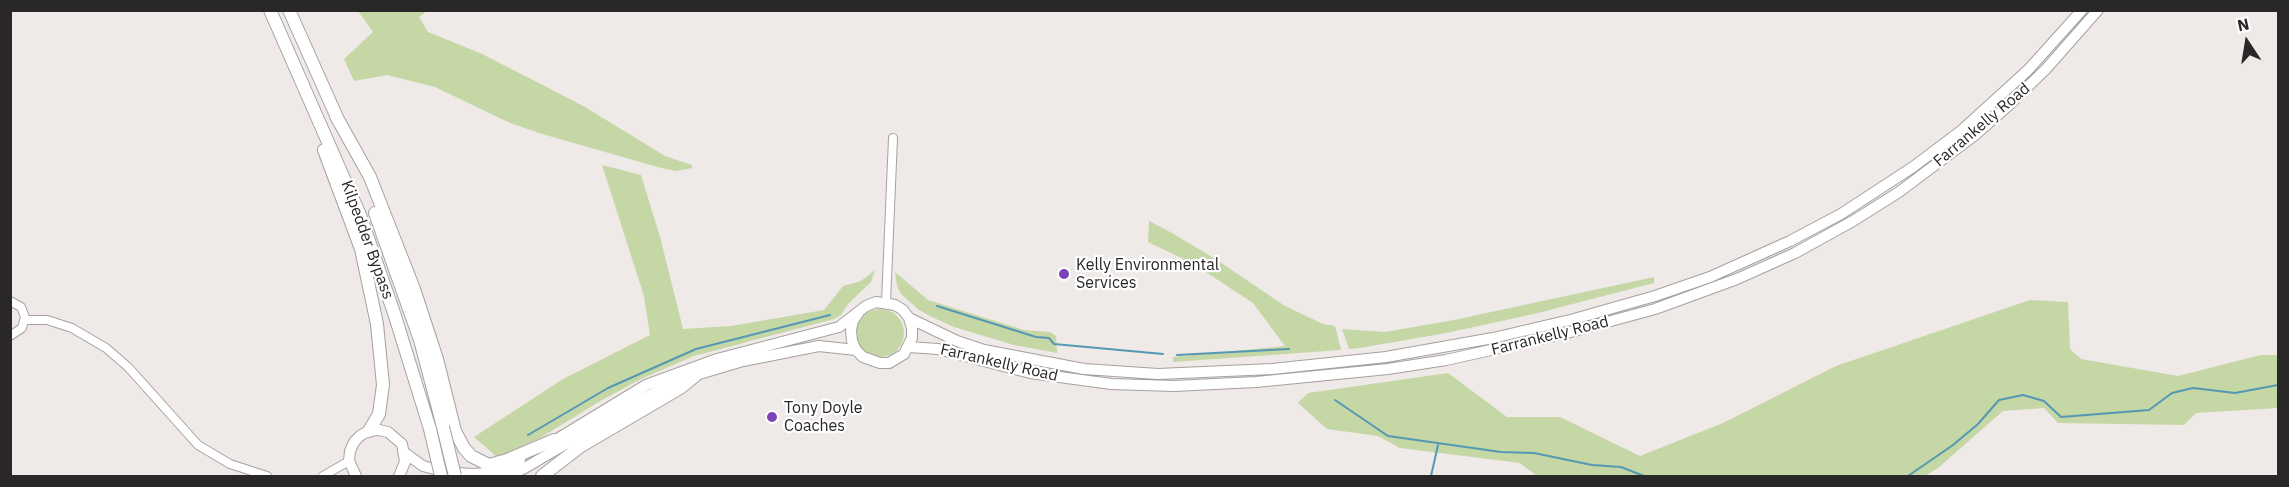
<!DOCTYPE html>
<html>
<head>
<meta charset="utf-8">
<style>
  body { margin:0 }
  #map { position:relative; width:2289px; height:487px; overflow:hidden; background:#efeae8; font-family:"IBM Plex Sans",sans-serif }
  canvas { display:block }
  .frame { position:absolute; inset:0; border:12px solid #292727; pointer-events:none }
  .north { position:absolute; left:2217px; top:12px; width:60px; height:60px; -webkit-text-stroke:4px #fff; paint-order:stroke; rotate:348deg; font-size:16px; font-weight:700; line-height:24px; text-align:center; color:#292727 }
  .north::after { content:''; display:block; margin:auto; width:21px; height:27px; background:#292727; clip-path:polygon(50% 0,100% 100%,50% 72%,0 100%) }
</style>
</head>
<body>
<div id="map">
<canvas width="2289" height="487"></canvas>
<div class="frame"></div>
<div class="north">N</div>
</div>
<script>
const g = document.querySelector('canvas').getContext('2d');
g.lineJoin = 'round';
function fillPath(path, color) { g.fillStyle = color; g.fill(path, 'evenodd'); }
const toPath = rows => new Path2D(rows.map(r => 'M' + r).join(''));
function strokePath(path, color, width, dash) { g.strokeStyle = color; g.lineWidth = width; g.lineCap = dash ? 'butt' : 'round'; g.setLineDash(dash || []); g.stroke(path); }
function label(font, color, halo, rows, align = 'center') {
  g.font = font + ' "IBM Plex Sans",sans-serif'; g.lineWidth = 4.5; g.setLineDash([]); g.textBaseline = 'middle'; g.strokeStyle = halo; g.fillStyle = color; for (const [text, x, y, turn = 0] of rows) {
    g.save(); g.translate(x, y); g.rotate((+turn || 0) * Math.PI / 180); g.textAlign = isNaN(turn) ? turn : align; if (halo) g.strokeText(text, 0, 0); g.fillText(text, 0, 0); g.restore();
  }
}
fillPath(toPath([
  [358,11,427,11,419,17,428,32,480,53,537,82,585,107,665,156,692,165,692,168,677,171,661,168,542,134,510,123,435,87,387,75,354,81,344,59,373,32],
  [602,165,641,175,660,237,683,329,731,326,824,310,843,286,861,281,875,270,871,282,848,304,841,315,834,319,694,356,641,379,602,400,540,438,497,457,474,437,563,379,650,335,644,296],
  [1149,221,1172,233,1217,260,1285,306,1323,324,1335,326,1341,350,1173,362,1173,357,1285,346,1253,303,1192,263,1148,242],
  [895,272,928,300,1024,330,1050,332,1056,336,1057,353,1014,345,954,327,934,318,919,310,901,294,897,286],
  [1654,277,1654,283,1534,314,1446,333,1360,348,1349,349,1342,329,1385,332,1454,320],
  [2030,300,2068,302,2070,349,2081,359,2178,376,2261,355,2278,355,2278,408,2196,413,2184,425,2058,423,2044,408,2003,411,1938,468,1925,476,1537,476,1520,463,1400,448,1378,436,1327,429,1298,403,1308,393,1448,373,1507,417,1560,417,1640,456,1723,423,1836,366],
  '856 333a24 24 0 1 1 48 0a24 24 0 1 1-48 0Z'
]), '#c4d7a5');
strokePath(toPath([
  [937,306,1036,337,1049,338,1054,344,1163,354],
  [1177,355,1289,349],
  [1335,400,1388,436,1501,452,1534,453,1592,465,1621,467,1644,476],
  [528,435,608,388,696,349,830,315],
  [1431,476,1438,445],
  [1908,476,1953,445,1978,424,1999,400,2023,395,2044,401,2061,417,2149,410,2172,393,2193,388,2235,393,2278,385]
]), '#5598b3', 2);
const minor = toPath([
  [10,301,21,307,25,317,22,328,10,336],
  [886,302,893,138],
  [25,320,47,320,72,328,106,348,128,367,198,445,230,464,267,476],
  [323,476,349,461]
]);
const major = toPath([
  [909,318,957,341,984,350,1084,369,1158,374,1272,369,1386,357,1493,338,1574,319,1655,296,1710,277,1790,241,1841,214,1913,167,1962,130,2028,70,2082,10],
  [909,347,938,349,1030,373,1111,384,1174,386,1256,382,1388,369,1446,360,1567,333,1655,309,1737,279,1795,253,1853,221,1899,192,1975,135,2009,105,2046,69,2098,10],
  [549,444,646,385,717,359,839,327,866,306,876,302,895,305,903,310,909,318,912,328,912,338,904,354,889,363,880,363,863,357,856,350,852,341,851,330,853,321,859,312],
  [405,453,423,466,445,472,472,474,486,473,504,468,520,460],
  [356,476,349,461,350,451,354,442,361,435,369,431,379,430,388,432,402,444,405,462,399,476],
  [503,476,523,469,649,395,696,375,743,361,819,346,856,350]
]);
const highway = toPath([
  [270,10,360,215,395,316,430,429],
  [289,10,339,122],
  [336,116,370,177,414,289,437,359,455,431,464,448,471,456,489,465,507,460,554,440],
  [324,150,361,249,377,324,383,385,379,414,369,431],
  [375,213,420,340,443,427],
  [542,476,581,446,680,388,696,375]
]);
strokePath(minor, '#a6a19f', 10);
strokePath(major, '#a6a19f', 12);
strokePath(highway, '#a6a19f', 14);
strokePath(minor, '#fff', 8);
strokePath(major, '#fff', 10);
strokePath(highway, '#fff', 12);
const highwayBridge = toPath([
  [443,427,455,476],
  [430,429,441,476]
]);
strokePath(highwayBridge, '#a6a19f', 14, []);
strokePath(highwayBridge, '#fff', 12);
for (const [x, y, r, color] of [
  [1064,274,6,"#7c43b9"],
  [772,417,6,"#7c43b9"]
]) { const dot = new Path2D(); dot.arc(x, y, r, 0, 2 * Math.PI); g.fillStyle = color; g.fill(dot); strokePath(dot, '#fff', 2); }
label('16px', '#292727', '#fff', [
  ["Farrankelly Road",1982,125,-40],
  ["Kilpedder Bypass",367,240,70],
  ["Farrankelly Road",1550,336,-14],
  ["Farrankelly Road",999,363,13]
]);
label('16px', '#292727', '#fff', [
  ["Kelly Environmental",1076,265],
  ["Services",1076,283],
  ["Tony Doyle",784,408],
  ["Coaches",784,426]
], 'left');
</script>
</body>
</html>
